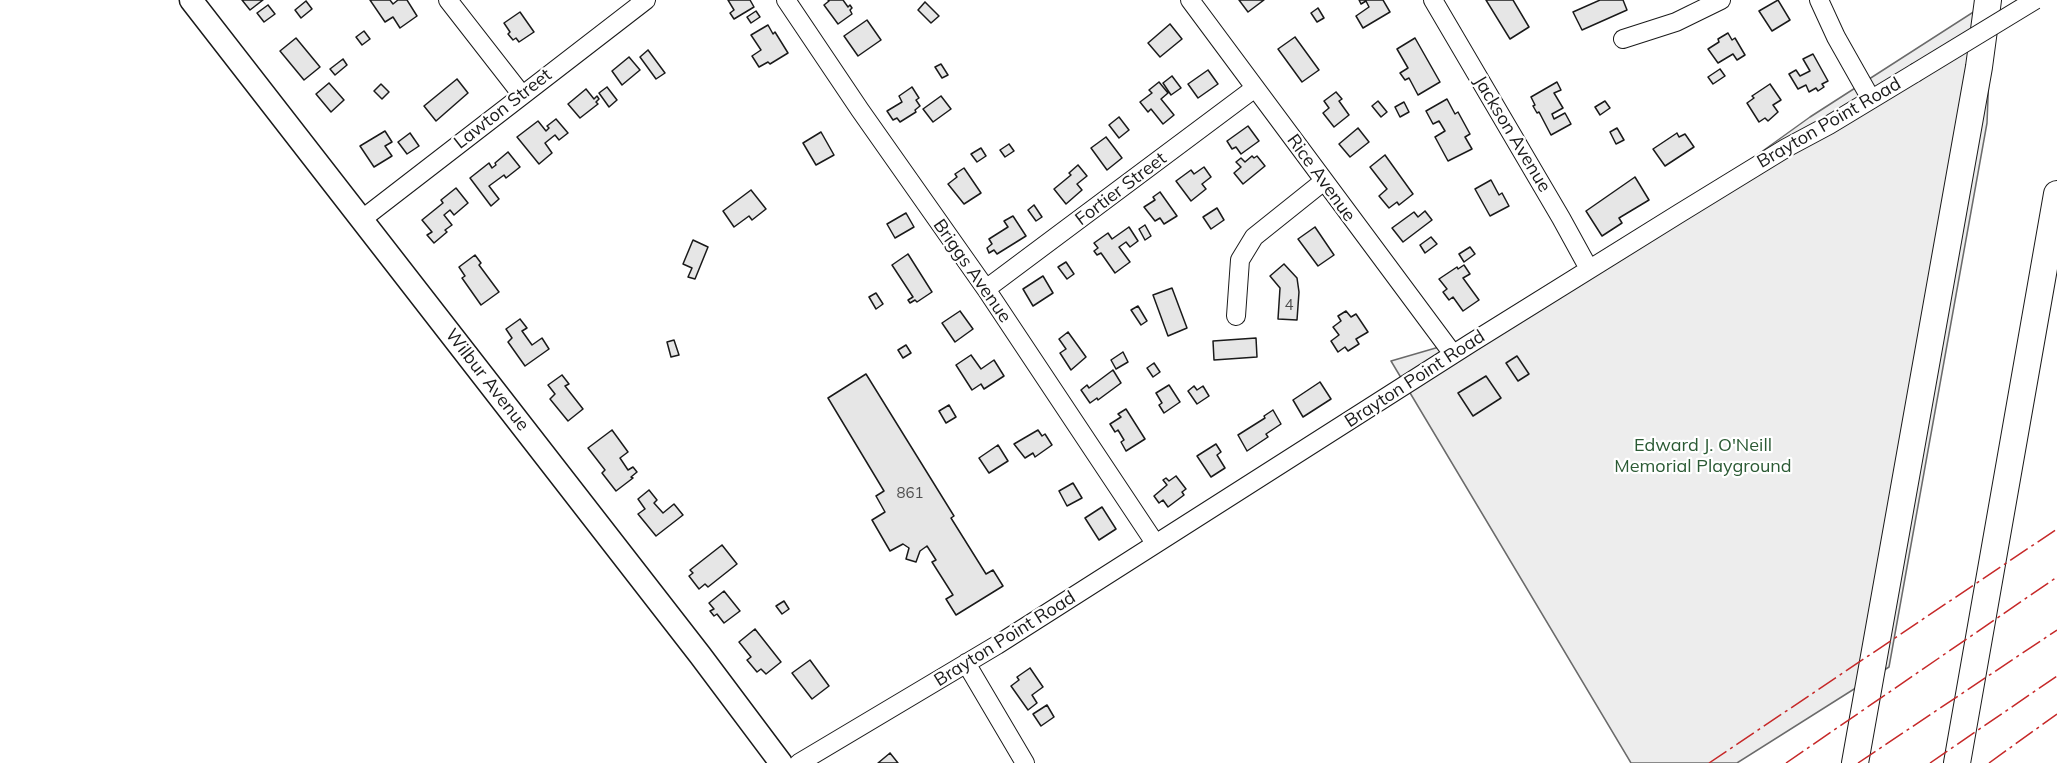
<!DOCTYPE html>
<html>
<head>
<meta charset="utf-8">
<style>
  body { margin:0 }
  canvas { display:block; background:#fff }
</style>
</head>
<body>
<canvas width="2057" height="763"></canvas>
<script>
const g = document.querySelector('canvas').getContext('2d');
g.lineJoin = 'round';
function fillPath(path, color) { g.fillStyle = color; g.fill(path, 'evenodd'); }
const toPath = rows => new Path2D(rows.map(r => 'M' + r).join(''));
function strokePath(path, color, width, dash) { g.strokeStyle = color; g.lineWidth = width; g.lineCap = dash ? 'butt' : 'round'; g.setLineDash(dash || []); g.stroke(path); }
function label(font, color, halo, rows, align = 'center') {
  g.font = font + ' Mulish,sans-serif'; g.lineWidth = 4.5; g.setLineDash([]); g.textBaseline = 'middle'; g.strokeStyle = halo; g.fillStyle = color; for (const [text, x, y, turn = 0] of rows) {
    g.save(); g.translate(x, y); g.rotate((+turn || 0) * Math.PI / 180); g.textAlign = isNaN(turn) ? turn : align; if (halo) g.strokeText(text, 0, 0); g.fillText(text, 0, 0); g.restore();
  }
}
const built = toPath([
  [1992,0,1987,123,1889,667,1737,763,1631,763,1391,361,1501,329,1622,252,1810,117,1992,0]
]);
fillPath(built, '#ededed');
strokePath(built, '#6a6a6a', 1.5);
const building = toPath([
  [242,0,263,0,250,10,242,0],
  [370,0,390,0,393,4,398,0,407,0,417,16,400,28,393,17,385,22,370,0],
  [728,0,750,0,754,7,734,19,730,13,734,10,728,0],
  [828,0,843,0,848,7,850,5,852,8,850,10,852,14,838,24,824,5,829,1,828,0],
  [1239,0,1264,0,1248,12,1239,0],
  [1359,0,1383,0,1390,12,1363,28,1356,16,1369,7,1366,1,1361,4,1359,0],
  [1486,0,1513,0,1529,27,1510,39,1486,0],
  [1600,0,1623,0,1627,10,1582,30,1573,12,1600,0],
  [1778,0,1790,20,1772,31,1759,11,1778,0],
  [306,1,312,9,301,18,295,10,306,1],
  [925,2,939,16,931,23,918,10,925,2],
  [268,5,275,14,264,22,257,13,268,5],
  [1318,8,1324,18,1317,22,1311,13,1318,8],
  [756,11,760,17,751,23,747,17,756,11],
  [520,12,534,32,519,42,516,38,513,40,508,34,510,32,504,23,520,12],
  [867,20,881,40,858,56,844,36,867,20],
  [1170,24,1182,39,1160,57,1148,43,1170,24],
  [768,25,773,34,775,32,788,53,770,64,768,62,759,67,752,56,761,50,751,35,768,25],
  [364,31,370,39,362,45,356,37,364,31],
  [1728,33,1732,40,1735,38,1745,55,1737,60,1733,54,1718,63,1708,49,1719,42,1718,39,1728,33],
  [1295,37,1319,70,1302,82,1278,49,1295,37],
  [296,38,320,67,304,80,280,51,296,38],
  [1415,38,1440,82,1418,95,1409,78,1405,80,1400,73,1408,68,1397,49,1415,38],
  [648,50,665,73,656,79,640,57,648,50],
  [1813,54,1828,81,1822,84,1824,87,1818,91,1816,88,1809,92,1806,85,1798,89,1789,74,1796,70,1800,76,1810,71,1803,59,1813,54],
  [629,57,640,70,622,85,612,71,629,57],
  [343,59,347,65,335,75,330,69,343,59],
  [941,64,948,75,942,78,935,67,941,64],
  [1720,69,1725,76,1713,84,1708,77,1720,69],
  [1208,70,1218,84,1198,98,1188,84,1208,70],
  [1172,76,1181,88,1171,95,1163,83,1172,76],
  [457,79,468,93,436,121,424,106,457,79],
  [1159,82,1168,93,1161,99,1174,115,1163,124,1151,109,1148,112,1140,102,1152,93,1149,90,1159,82],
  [1557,82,1561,90,1554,93,1563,108,1552,114,1554,119,1565,113,1571,124,1551,135,1539,112,1537,113,1533,106,1535,105,1531,97,1557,82],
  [329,83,344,100,331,112,316,94,329,83],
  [381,84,389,92,382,99,374,91,381,84],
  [1770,84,1781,100,1773,105,1778,112,1768,121,1765,118,1759,122,1747,103,1754,98,1752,96,1770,84],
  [607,87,617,100,609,107,599,93,607,87],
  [912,87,919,98,916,100,920,106,915,110,916,112,900,122,897,118,893,120,887,111,902,102,899,96,912,87],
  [586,89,594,99,597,96,599,99,596,102,598,104,580,118,568,104,586,89],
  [1336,92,1342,99,1339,101,1349,115,1334,127,1323,113,1329,108,1324,101,1336,92],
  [941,96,951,109,933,122,923,109,941,96],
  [1447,99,1455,114,1458,112,1470,134,1465,137,1472,149,1448,161,1435,137,1445,131,1439,121,1433,124,1426,111,1447,99],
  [1378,101,1387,112,1381,117,1372,106,1378,101],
  [1605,101,1610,108,1600,115,1595,107,1605,101],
  [1404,102,1409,112,1400,117,1395,107,1404,102],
  [1119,117,1129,130,1119,138,1109,125,1119,117],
  [556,119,568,133,559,140,555,135,545,143,552,153,539,164,517,137,538,121,546,131,549,128,547,126,556,119],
  [1248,126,1259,141,1241,154,1236,147,1232,149,1227,141,1248,126],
  [1358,128,1369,142,1350,157,1339,144,1358,128],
  [1617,128,1624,140,1616,144,1610,132,1617,128],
  [385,131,392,142,385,146,392,156,374,167,360,146,385,131],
  [821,132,834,155,816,165,803,143,821,132],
  [410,133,419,146,407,154,398,142,410,133],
  [1677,133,1679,137,1685,134,1694,147,1665,166,1653,149,1677,133],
  [1106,137,1122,158,1107,170,1091,148,1106,137],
  [1009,144,1014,151,1005,157,1000,150,1009,144],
  [981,148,986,156,977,162,971,154,981,148],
  [508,152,520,167,506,178,504,175,489,186,499,199,491,206,470,178,489,163,492,168,496,165,495,163,508,152],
  [1385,155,1413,194,1399,205,1397,202,1389,208,1379,196,1387,189,1370,167,1385,155],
  [1252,156,1254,158,1257,156,1265,166,1243,184,1234,173,1241,167,1236,162,1241,158,1245,162,1252,156],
  [1078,165,1087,176,1077,184,1082,190,1066,204,1054,189,1071,175,1069,173,1078,165],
  [1204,167,1211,177,1202,184,1206,189,1191,201,1176,181,1191,170,1194,174,1204,167],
  [964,168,981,193,964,204,948,184,957,177,955,174,964,168],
  [1635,177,1649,200,1619,218,1622,223,1602,236,1586,211,1635,177],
  [1491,180,1499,195,1502,193,1509,206,1490,216,1475,189,1491,180],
  [456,188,468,203,454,215,450,210,444,215,452,225,445,230,447,232,434,243,427,235,432,232,422,220,443,203,441,200,456,188],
  [751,190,766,209,752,220,749,216,734,227,723,211,751,190],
  [1160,192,1177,216,1164,224,1160,218,1155,221,1144,207,1155,200,1153,197,1160,192],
  [1034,205,1042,217,1036,221,1028,210,1034,205],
  [1217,208,1224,220,1211,229,1203,217,1217,208],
  [1425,211,1432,220,1403,242,1392,228,1414,212,1418,217,1425,211],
  [906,213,914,227,895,238,887,224,906,213],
  [1013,216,1026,236,997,254,994,250,989,253,987,248,992,244,989,239,1008,227,1004,221,1013,216],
  [1145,225,1151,236,1145,240,1139,229,1145,225],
  [1129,227,1138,241,1130,247,1126,242,1119,247,1130,262,1115,273,1101,253,1097,255,1094,251,1098,248,1094,243,1108,233,1112,239,1129,227],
  [1315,227,1334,255,1318,266,1298,239,1315,227],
  [1431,237,1437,244,1425,253,1420,245,1431,237],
  [693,240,708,247,695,279,688,277,692,268,683,264,693,240],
  [1470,247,1475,254,1464,262,1459,254,1470,247],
  [908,254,932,292,917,302,915,300,910,303,908,300,913,297,892,265,908,254],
  [475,255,481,263,479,265,499,292,481,305,462,278,465,276,459,267,475,255],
  [1066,262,1074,274,1067,279,1058,267,1066,262],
  [1284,264,1297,278,1299,292,1297,320,1278,319,1280,288,1270,276,1284,264],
  [1464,265,1470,274,1463,278,1479,300,1463,311,1453,297,1449,300,1443,292,1447,289,1439,279,1457,267,1458,269,1464,265],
  [1043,276,1053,293,1033,306,1023,289,1043,276],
  [1172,288,1187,328,1168,336,1153,295,1172,288],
  [876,293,883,304,876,309,869,297,876,293],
  [1138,306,1147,321,1141,325,1131,310,1138,306],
  [960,311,973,329,955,342,942,323,960,311],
  [1346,311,1351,317,1356,314,1368,332,1356,339,1359,344,1348,351,1345,347,1338,352,1331,341,1339,335,1333,327,1341,321,1338,316,1346,311],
  [520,319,527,328,522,331,532,345,542,338,549,349,525,366,508,342,512,338,506,329,520,319],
  [1068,332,1086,357,1071,370,1060,353,1066,349,1059,339,1068,332],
  [1256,338,1257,357,1214,360,1213,341,1256,338],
  [674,340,679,355,671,357,667,342,674,340],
  [906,345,911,353,903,358,898,350,906,345],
  [1123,352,1128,362,1116,369,1111,360,1123,352],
  [971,355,981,369,994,360,1004,376,984,389,981,384,972,390,956,365,971,355],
  [1517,356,1529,374,1518,381,1506,363,1517,356],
  [1154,363,1160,372,1153,377,1147,368,1154,363],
  [1113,370,1121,383,1098,400,1097,398,1090,403,1081,390,1087,385,1089,388,1113,370],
  [866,374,954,516,951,518,986,574,993,570,1003,586,956,615,946,599,953,595,932,562,936,560,927,546,920,551,916,562,906,559,909,548,903,544,890,551,872,520,885,512,876,496,884,491,828,398,866,374],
  [562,375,569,384,565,386,583,409,568,421,550,399,555,394,548,385,562,375],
  [1486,376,1501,398,1473,416,1458,393,1486,376],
  [1320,382,1331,399,1303,417,1293,400,1320,382],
  [1169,385,1180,402,1164,413,1159,405,1162,403,1156,393,1169,385],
  [1194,386,1197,390,1203,386,1209,396,1197,404,1188,391,1194,386],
  [949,405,956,417,946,423,939,411,949,405],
  [1126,409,1145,439,1126,451,1121,442,1124,440,1118,430,1115,432,1110,424,1121,417,1118,414,1126,409],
  [1273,410,1281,424,1266,434,1268,437,1247,451,1238,435,1265,418,1264,416,1273,410],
  [612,430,628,452,620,458,628,470,633,467,637,472,631,477,633,478,616,491,602,473,605,470,588,448,612,430],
  [1038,430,1042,436,1045,434,1052,445,1035,457,1033,453,1025,458,1014,444,1038,430],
  [1216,444,1221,452,1217,455,1225,468,1211,477,1197,456,1216,444],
  [998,445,1008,461,989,473,979,458,998,445],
  [1176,476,1186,489,1182,492,1184,495,1168,507,1163,500,1159,503,1154,496,1167,485,1163,480,1166,478,1169,481,1176,476],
  [1073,483,1082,498,1067,506,1059,491,1073,483],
  [649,490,657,500,654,503,663,513,674,504,683,515,656,536,638,514,645,509,638,499,649,490],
  [1102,507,1116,529,1099,540,1085,518,1102,507],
  [722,545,737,564,708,587,705,584,699,589,689,576,693,573,690,570,722,545],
  [724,591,740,611,724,623,717,614,714,616,710,611,714,609,709,603,724,591],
  [784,601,789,609,782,614,776,606,784,601],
  [755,629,781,662,766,674,761,669,757,672,747,660,751,657,739,642,755,629],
  [810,660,829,686,812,699,792,673,810,660],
  [1030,668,1043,687,1032,695,1037,703,1028,710,1011,686,1019,680,1017,677,1030,668],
  [1047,705,1054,717,1041,726,1033,714,1047,705],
  [890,753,898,763,878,763,890,753]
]);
fillPath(building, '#e6e6e6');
strokePath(building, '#1a1a1a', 1.5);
const minor = toPath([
  [448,0,522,95],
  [786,0,860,110,986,289,1155,543],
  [1190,0,1453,354],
  [1433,0,1561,218,1589,269],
  [1819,0,1836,37,1871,99],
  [1623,39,1676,22,1721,0],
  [361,220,646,0],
  [986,289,1255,88],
  [1236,316,1240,260,1254,237,1324,181],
  [966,663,1025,763],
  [799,763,997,645,1471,343,1680,213,1786,148,1829,125,1915,73]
]);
const major = toPath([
  [191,0,700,655,781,763]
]);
const highway = toPath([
  [1855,763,1979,67,1988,0],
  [1957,763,2057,194]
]);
strokePath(minor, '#1a1a1a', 20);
strokePath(major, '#1a1a1a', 25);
strokePath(highway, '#1a1a1a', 28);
strokePath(minor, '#fff', 18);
strokePath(major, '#fff', 22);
strokePath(highway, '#fff', 26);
const minorBridge = toPath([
  [1915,73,2035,0]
]);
strokePath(minorBridge, '#1a1a1a', 20, []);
strokePath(minorBridge, '#fff', 18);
strokePath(toPath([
  [1709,763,2057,529],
  [1786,763,2057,577],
  [1858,763,2057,630],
  [1930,763,2057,676],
  [1989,763,2057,714]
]), '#c62828', 1.5, [21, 4.5, 3, 4.5]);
label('15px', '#4d4d4d', null, [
  ["4",1289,305],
  ["861",910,493]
]);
label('18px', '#1a1a1a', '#fff', [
  ["Lawton Street",503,109,-38],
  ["Brayton Point Road",1829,123,-30],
  ["Jackson Avenue",1512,134,59],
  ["Rice Avenue",1321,178,54],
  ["Fortier Street",1121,189,-37],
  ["Briggs Avenue",972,271,55],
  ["Brayton Point Road",1415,379,-33],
  ["Wilbur Avenue",487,380,52],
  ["Brayton Point Road",1005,639,-32]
]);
label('18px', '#2b5a34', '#fff', [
  ["Edward J. O'Neill",1703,446],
  ["Memorial Playground",1703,467]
]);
</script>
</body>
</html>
